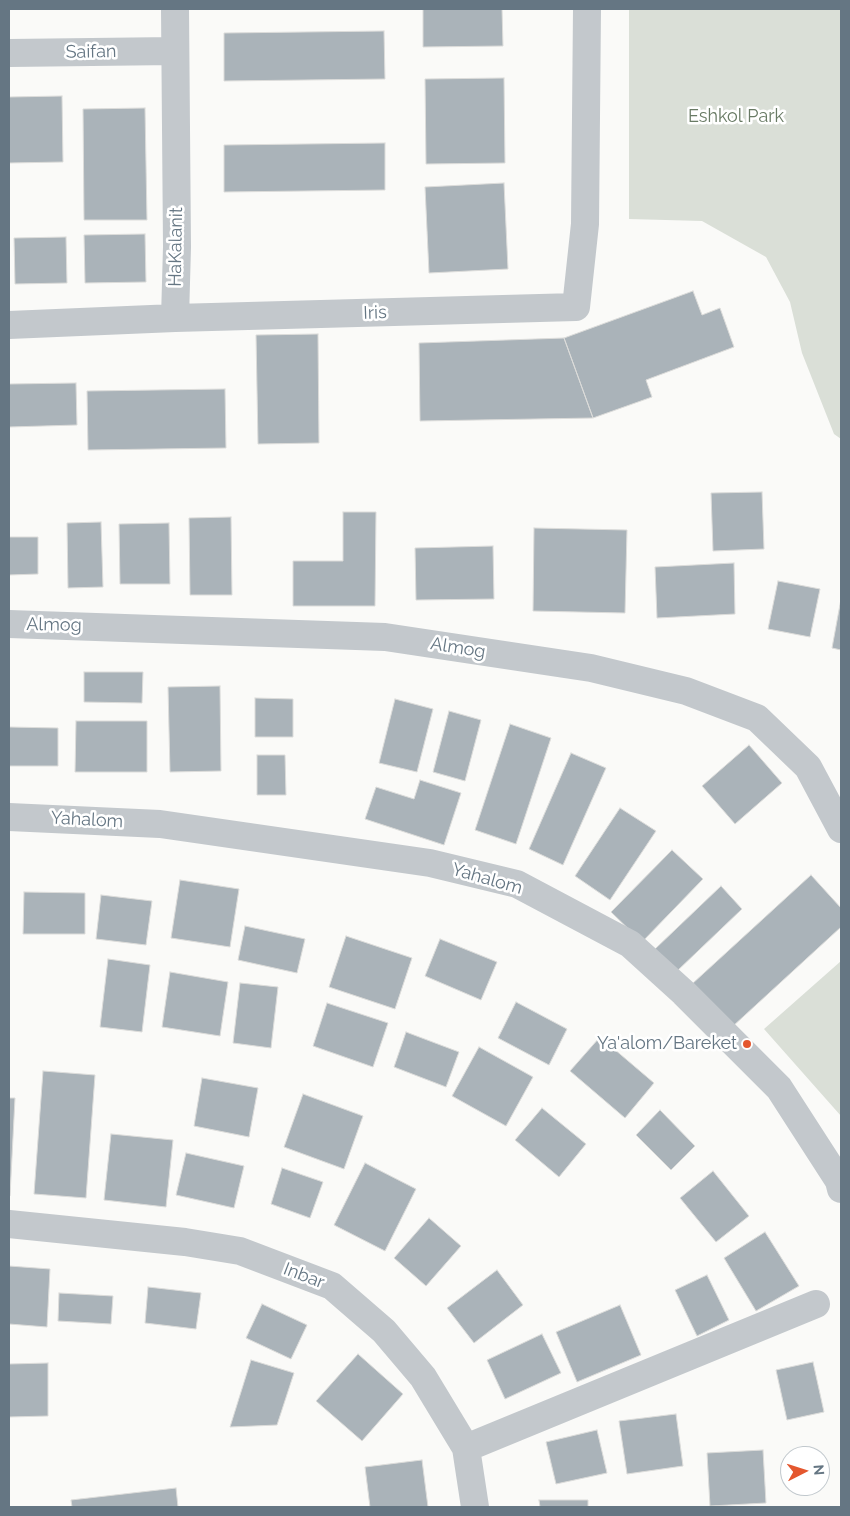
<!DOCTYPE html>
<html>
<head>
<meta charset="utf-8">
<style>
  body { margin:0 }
  #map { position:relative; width:850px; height:1516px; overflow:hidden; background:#fafaf8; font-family:Raleway,sans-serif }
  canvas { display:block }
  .frame { position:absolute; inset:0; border:10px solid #657683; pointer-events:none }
  .north { position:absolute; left:780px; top:1446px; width:50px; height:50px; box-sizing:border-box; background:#fff; border:1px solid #c1c8cd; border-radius:50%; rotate:85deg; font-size:14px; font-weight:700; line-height:20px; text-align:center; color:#657683 }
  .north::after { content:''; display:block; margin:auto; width:18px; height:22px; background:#e4572e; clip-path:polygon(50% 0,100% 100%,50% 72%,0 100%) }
</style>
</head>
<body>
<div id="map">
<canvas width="850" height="1516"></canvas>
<div class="frame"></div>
<div class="north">N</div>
</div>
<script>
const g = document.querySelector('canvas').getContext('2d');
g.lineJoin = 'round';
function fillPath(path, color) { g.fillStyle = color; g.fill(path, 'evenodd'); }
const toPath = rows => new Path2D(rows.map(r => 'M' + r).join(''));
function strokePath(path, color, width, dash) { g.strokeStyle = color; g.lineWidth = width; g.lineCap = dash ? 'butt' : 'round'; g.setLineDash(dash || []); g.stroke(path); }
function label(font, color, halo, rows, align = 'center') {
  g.font = font + ' Raleway,sans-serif'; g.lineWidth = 5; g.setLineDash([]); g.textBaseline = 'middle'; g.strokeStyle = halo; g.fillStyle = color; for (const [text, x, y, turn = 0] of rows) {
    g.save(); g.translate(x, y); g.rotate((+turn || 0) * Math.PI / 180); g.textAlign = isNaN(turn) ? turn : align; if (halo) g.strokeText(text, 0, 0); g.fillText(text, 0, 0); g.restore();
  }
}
fillPath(toPath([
  [629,9,841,9,841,439,834,434,802,353,790,302,766,257,702,221,629,219],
  [841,961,841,1116,764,1029]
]), '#dadfd7');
const building = toPath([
  [423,9,502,9,503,46,423,47,423,9],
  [384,31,385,79,224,81,224,33,384,31],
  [504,78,505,163,426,164,425,79,504,78],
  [62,96,63,162,9,163,9,97,62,96],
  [145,108,147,220,84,220,83,109,145,108],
  [385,143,385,190,224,192,224,145,385,143],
  [504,183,508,269,429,273,425,187,504,183],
  [145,234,146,282,85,283,84,235,145,234],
  [66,237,67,283,15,284,14,238,66,237],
  [693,291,702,315,720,308,734,347,646,380,652,397,593,418,564,338,693,291],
  [318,334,319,443,258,444,256,335,318,334],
  [564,338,593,418,420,421,419,343,564,338],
  [76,383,77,425,9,427,9,384,76,383],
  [225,389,226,448,88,450,87,391,225,389],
  [762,492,764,549,713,551,711,493,762,492],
  [343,512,376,512,375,606,293,606,293,561,343,561,343,512],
  [231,517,232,595,190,595,189,518,231,517],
  [101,522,103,587,68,588,67,523,101,522],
  [169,523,170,584,120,584,119,524,169,523],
  [534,528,627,530,625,613,533,611,534,528],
  [9,537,38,537,38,574,9,575,9,537],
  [493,546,494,599,416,600,415,548,493,546],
  [734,563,735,614,657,618,655,567,734,563],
  [778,581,820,589,810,637,768,629,778,581],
  [841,599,841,650,832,648,841,599],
  [84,672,143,672,142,703,84,702,84,672],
  [220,686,221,771,170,772,168,687,220,686],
  [255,698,293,699,293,737,255,737,255,698],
  [395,699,433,709,417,772,379,763,395,699],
  [449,711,481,720,465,781,433,772,449,711],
  [76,721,147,721,147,772,75,772,76,721],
  [510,724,551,738,516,844,475,830,510,724],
  [9,727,58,728,58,766,9,766,9,727],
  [749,745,782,783,735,824,702,786,749,745],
  [571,753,606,768,563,865,529,849,571,753],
  [257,755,285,755,286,795,257,795,257,755],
  [420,780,461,793,444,845,365,819,376,787,414,799,420,780],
  [620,808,656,831,610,900,575,876,620,808],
  [672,850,703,879,642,942,611,912,672,850],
  [811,875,841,908,841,927,732,1027,692,984,811,875],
  [180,880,239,889,230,947,171,938,180,880],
  [721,886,742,909,676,972,655,949,721,886],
  [24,892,85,893,85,934,23,934,24,892],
  [101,895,152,901,146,945,96,939,101,895],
  [245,926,305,939,297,973,238,960,245,926],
  [346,936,412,958,395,1009,329,987,346,936],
  [440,939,497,962,481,1000,425,976,440,939],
  [108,959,150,965,142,1032,100,1027,108,959],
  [170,972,228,982,220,1036,162,1027,170,972],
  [240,983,278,987,271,1048,233,1043,240,983],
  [516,1002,567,1029,549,1065,498,1038,516,1002],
  [327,1003,388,1023,373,1067,313,1046,327,1003],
  [406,1032,459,1052,446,1087,394,1067,406,1032],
  [600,1037,654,1083,625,1118,570,1071,600,1037],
  [479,1047,533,1077,506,1126,452,1096,479,1047],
  [43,1071,95,1075,86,1198,34,1194,43,1071],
  [202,1078,258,1088,249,1137,194,1126,202,1078],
  [303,1094,363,1116,344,1169,284,1147,303,1094],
  [9,1098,15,1098,10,1196,9,1196,9,1098],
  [542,1108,586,1144,559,1177,515,1140,542,1108],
  [660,1110,695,1146,671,1170,636,1135,660,1110],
  [111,1134,173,1140,166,1207,104,1200,111,1134],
  [186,1153,244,1166,234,1208,176,1195,186,1153],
  [365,1163,416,1189,385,1251,334,1225,365,1163],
  [282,1168,323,1182,310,1218,271,1204,282,1168],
  [713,1171,749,1216,716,1242,680,1198,713,1171],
  [429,1218,461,1246,426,1286,394,1258,429,1218],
  [765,1232,799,1286,756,1311,724,1258,765,1232],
  [9,1266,50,1269,47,1327,9,1324,9,1266],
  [497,1270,523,1305,474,1343,447,1308,497,1270],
  [707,1275,729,1320,697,1336,675,1290,707,1275],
  [148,1287,201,1293,196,1329,145,1323,148,1287],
  [59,1293,113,1296,111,1324,58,1321,59,1293],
  [262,1304,307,1325,291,1359,246,1338,262,1304],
  [620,1305,641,1355,577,1382,556,1332,620,1305],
  [542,1334,561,1373,505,1399,487,1360,542,1334],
  [358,1354,403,1394,362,1441,316,1401,358,1354],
  [251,1360,294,1373,277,1425,230,1427,251,1360],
  [813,1362,824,1412,787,1420,776,1370,813,1362],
  [48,1363,48,1416,9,1417,9,1364,48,1363],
  [676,1414,683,1466,627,1474,619,1421,676,1414],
  [597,1430,607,1473,556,1484,546,1442,597,1430],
  [763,1450,766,1503,710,1506,707,1453,763,1450],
  [422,1460,428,1507,370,1507,365,1467,422,1460],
  [176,1488,178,1507,72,1507,71,1500,176,1488],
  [539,1500,588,1500,588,1507,540,1507,539,1500]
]);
fillPath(building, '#aab3b9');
strokePath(building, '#dcdcda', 1);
strokePath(toPath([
  [9,53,174,51],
  [175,318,576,307,585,224,587,9],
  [9,325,175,318,177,247,175,9],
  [9,624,385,637,591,668,686,691,757,718,808,767,841,829],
  [9,817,160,824,430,863,517,884,630,944,684,993,779,1088,839,1181,841,1189],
  [9,1224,185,1242,240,1251,332,1286,384,1331,423,1377,466,1448,475,1507],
  [466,1448,816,1304]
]), '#c3c8cc', 28);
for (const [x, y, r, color] of [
  [747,1044,5,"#e4572e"]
]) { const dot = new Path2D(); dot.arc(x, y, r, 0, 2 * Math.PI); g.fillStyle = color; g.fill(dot); strokePath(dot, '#fff', 2); }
label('18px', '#657683', '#fff', [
  ["Saifan",91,52,-1],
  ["HaKalanit",176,247,-89],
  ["Iris",375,313,-2],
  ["Almog",54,625,1],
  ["Almog",458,648,9],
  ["Yahalom",87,820,3],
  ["Yahalom",487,879,16],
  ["Inbar",304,1276,21]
]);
label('18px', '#687a64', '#fff', [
  ["Eshkol Park",736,117]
]);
label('18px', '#657683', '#fff', [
  ["Ya'alom/Bareket",737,1044]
], 'right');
</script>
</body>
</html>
